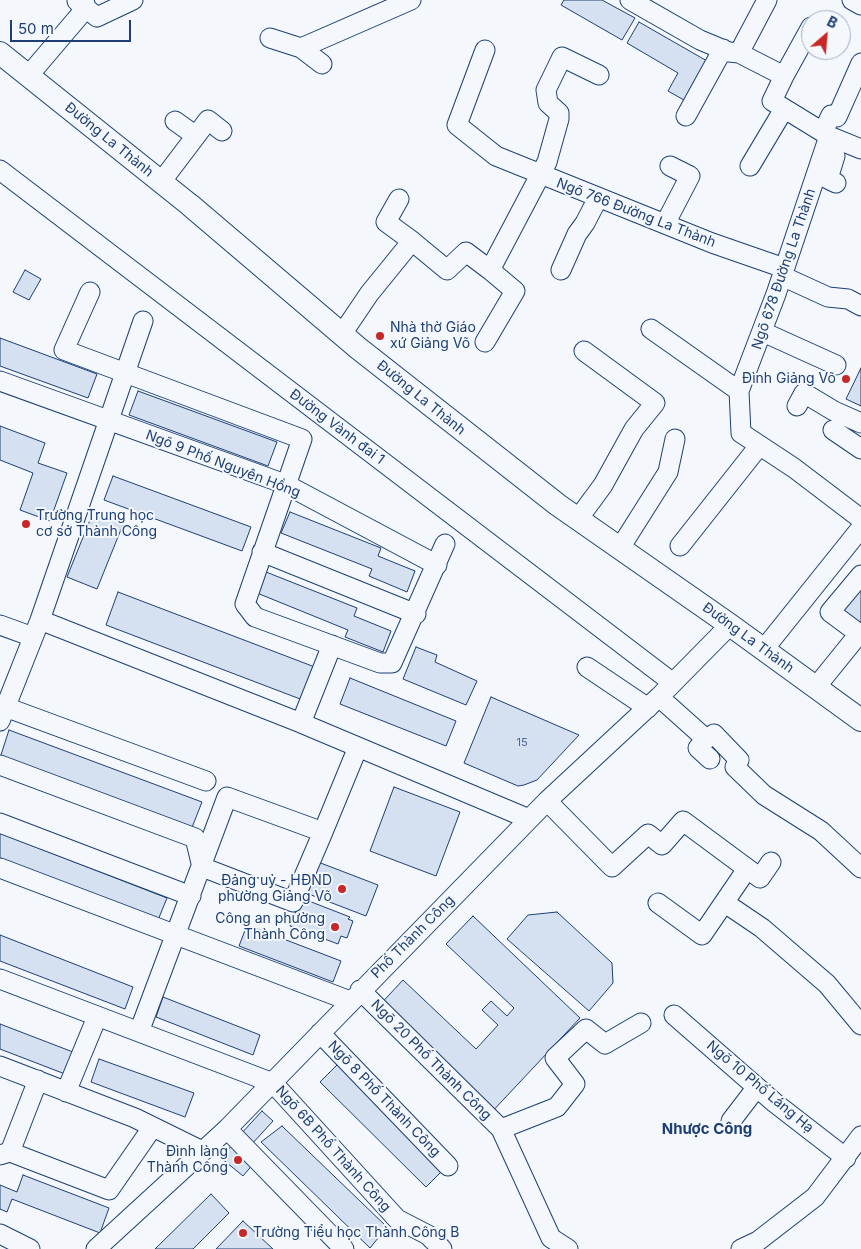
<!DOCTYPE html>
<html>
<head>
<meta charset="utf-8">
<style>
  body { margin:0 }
  #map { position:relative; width:861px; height:1249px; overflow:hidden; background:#f4f7fb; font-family:Inter,sans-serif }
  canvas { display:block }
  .north { position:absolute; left:801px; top:10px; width:50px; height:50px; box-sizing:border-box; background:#f4f7fb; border:1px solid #9eadc5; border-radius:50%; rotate:27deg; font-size:14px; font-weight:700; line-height:20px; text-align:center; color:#1d3f73 }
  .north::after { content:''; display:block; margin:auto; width:18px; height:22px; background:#c62828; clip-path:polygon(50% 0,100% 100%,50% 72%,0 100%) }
  .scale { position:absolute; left:10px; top:20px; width:121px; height:22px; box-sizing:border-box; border:2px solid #1d3f73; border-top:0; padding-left:6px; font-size:15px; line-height:18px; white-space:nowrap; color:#1d3f73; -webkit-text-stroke:4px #f4f7fb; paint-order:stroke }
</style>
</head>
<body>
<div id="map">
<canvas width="861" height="1249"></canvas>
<div class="north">B</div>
<div class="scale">50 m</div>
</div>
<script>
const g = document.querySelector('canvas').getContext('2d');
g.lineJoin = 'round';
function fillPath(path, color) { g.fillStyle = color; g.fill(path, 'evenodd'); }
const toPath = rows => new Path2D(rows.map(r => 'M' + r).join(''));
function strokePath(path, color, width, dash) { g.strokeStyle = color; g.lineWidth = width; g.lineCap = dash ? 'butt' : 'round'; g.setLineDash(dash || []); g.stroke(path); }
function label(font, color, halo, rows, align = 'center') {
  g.font = font + ' Inter,sans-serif'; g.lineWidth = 4; g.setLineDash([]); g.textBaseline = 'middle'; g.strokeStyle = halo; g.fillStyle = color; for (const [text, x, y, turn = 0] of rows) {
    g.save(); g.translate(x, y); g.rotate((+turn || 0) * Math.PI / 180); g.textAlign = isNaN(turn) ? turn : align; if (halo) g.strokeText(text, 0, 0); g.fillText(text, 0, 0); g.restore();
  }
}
const building = toPath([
  [564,0,602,0,635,18,622,40,561,5,564,0],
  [639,22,714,65,691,104,668,91,678,73,627,43,639,22],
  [25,270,41,279,29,300,13,292,25,270],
  [0,338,97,374,88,398,0,366,0,338],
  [861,368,861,406,846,399,861,368],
  [138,391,277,442,268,466,129,415,138,391],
  [0,426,45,443,38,463,67,473,50,521,20,510,33,473,0,460,0,426],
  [113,476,251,527,242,551,104,500,113,476],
  [94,510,124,522,97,589,67,577,94,510],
  [290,512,381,548,378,556,415,571,407,592,369,576,372,569,281,533,290,512],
  [266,572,357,608,354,616,391,631,383,652,345,637,348,630,257,593,266,572],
  [861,588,861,624,843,610,861,588],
  [118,592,320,669,308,702,106,625,118,592],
  [416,647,437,655,435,662,477,681,466,705,403,679,416,647],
  [350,678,456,721,446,746,340,704,350,678],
  [491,697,565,729,579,735,537,780,524,785,518,786,464,763,491,697],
  [9,730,202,802,191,830,0,758,9,730],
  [394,787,460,812,436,876,370,851,394,787],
  [0,833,167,898,158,920,0,859,0,833],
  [318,862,378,885,366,916,306,893,318,862],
  [301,898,350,917,348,919,353,921,347,938,341,936,338,944,290,926,301,898],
  [557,912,612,963,613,983,589,1011,507,939,528,915,557,912],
  [473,916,580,1018,488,1116,375,1010,403,980,476,1049,498,1025,482,1010,491,1001,507,1016,514,1008,446,944,473,916],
  [247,925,341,961,333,982,239,946,247,925],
  [0,935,133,987,125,1009,0,961,0,935],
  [163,997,260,1035,253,1055,156,1017,163,997],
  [0,1024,73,1052,65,1074,0,1049,0,1024],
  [99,1059,194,1093,185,1117,91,1082,99,1059],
  [339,1063,445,1168,426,1187,320,1082,339,1063],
  [262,1111,273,1121,251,1145,240,1135,262,1111],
  [282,1126,387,1227,370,1248,261,1142,282,1126],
  [232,1145,254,1163,243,1176,221,1158,232,1145],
  [23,1175,109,1208,100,1233,12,1199,7,1212,0,1209,0,1185,17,1192,23,1175],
  [211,1194,229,1213,193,1249,155,1249,211,1194],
  [243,1221,273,1249,216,1249,243,1221]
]);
fillPath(building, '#d5e0f0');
strokePath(building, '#1d3f73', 1);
const minor = toPath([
  [630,0,700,40,729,52,739,53,767,0],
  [852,0,861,5],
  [77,1,97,17,133,0],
  [270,38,301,48,411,0],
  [301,48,322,64],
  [739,53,784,76,772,101,829,136,861,149],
  [29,75,86,8,84,0],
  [784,76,811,27],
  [686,116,723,49],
  [175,121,196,136],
  [457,125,496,156,712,243,784,268],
  [457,125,485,50],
  [823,132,831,115,837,117,861,63],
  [829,136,776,294,739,391,741,433,794,468,861,519],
  [835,156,828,179,836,183],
  [750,166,784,109],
  [0,170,673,683],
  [161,182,208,120,222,131],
  [399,199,386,222,412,241],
  [665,224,690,176,670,166],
  [561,270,577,234,585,223,598,198],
  [782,276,828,297,848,299,861,306],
  [90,292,64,350,302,439,245,604,255,617,380,663,392,663,445,544],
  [651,329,739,391],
  [763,332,836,365],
  [342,334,369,294,412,241,447,270,466,252,490,270,547,162,559,119,559,113,548,103,546,90,562,57,599,75],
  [485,342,515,291,490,270],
  [0,381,285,484,437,565],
  [797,406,804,393,834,411,861,423],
  [833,430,861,449],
  [578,519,603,485,634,429,655,403,584,351],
  [680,546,759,446],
  [620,548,668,472,675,439],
  [262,552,416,614],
  [861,575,830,612,861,635],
  [40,620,301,723,529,819],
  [0,625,33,637],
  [764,649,861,528],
  [587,667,648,708],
  [816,687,854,640],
  [659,697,706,739,714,734,739,760,735,767,764,795,821,831,861,868],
  [0,705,206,781],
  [0,721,40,620,143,321],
  [301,723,332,645],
  [706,739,698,748,710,759],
  [0,765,195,838,202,867,293,902,323,832],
  [547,801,612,867,648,834,662,845,683,821,760,878,771,862],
  [0,823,191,896],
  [0,868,350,1001],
  [658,903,702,935,747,869],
  [725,903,762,928,827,984,861,1025],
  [0,979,273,1083,397,1219,428,1235,442,1249],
  [360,990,501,1129,551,1238,568,1249],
  [674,1015,775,1103,846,1158],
  [139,1032,227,797,323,832,358,747],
  [320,1033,448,1166],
  [0,1066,135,1118,202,1151],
  [66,1092,97,1017],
  [731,1121,757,1087],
  [227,1129,344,1249],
  [501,1129,557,1107,575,1084,555,1058,586,1029,605,1044,641,1023],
  [10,1152,38,1080],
  [0,1155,10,1152,109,1190,152,1128],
  [0,1234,30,1249],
  [96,1249,227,1129,547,801,659,697,730,625],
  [741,1249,758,1241,815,1197,861,1136]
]);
const major = toPath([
  [0,53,190,205,358,348,558,505,730,625,861,720]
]);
strokePath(minor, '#1d3f73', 21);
strokePath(major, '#1d3f73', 24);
strokePath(minor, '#f4f7fb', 19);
strokePath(major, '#f4f7fb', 22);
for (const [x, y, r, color] of [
  [380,336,5,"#c62828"],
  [846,379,5,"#c62828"],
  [26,524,5,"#c62828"],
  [342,889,5,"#c62828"],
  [335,927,5,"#c62828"],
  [238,1160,5,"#c62828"],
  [243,1233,5,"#c62828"]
]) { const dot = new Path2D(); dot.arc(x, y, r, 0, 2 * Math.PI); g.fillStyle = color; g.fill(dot); strokePath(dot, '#f4f7fb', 2); }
label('11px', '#4b6792', null, [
  ["15",522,743]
]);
label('14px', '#1d3f73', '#f4f7fb', [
  ["Đường La Thành",109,140,39],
  ["Ngõ 766 Đường La Thành",636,213,21],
  ["Ngõ 678 Đường La Thành",784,269,-71],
  ["Đường La Thành",421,398,39],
  ["Đường Vành đai 1",337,427,37],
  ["Ngõ 9 Phố Nguyên Hồng",223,464,21],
  ["Đường La Thành",748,638,36],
  ["Phố Thành Công",413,937,-45],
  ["Ngõ 20 Phố Thành Công",431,1060,45],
  ["Ngõ 10 Phố Láng Hạ",760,1087,40],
  ["Ngõ 8 Phố Thành Công",384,1099,46],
  ["Ngõ 6B Phố Thành Công",333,1149,48]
]);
label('14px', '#1d3f73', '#f4f7fb', [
  ["Nhà thờ Giáo",390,328,"left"],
  ["xứ Giảng Võ",390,344,"left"],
  ["Đình Giảng Võ",836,379],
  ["Trường Trung học",36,516,"left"],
  ["cơ sở Thành Công",36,532,"left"],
  ["Đảng uỷ - HĐND",332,881],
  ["phường Giảng Võ",332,897],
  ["Công an phường",325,919],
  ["Thành Công",325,935],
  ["Đình làng",228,1152],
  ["Thành Công",228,1168],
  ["Trường Tiểu học Thành Công B",253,1233,"left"]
], 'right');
label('bold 15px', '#1d3f73', '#f4f7fb', [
  ["Nhược Công",707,1129]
]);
</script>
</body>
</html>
